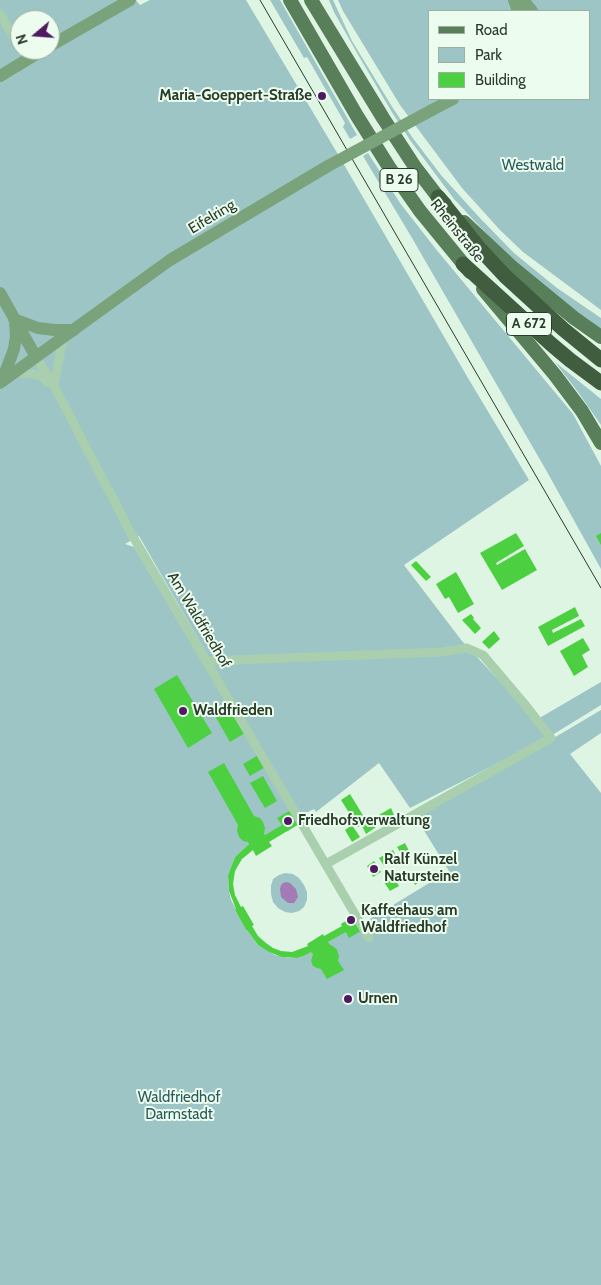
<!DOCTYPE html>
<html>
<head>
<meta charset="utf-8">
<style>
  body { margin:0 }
  #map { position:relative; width:601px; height:1285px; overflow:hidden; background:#dff5e3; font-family:Cabin,sans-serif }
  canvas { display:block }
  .legend { position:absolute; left:428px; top:10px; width:162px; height:90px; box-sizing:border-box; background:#ecfcef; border:1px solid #9eafa0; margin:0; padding:6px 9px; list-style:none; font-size:15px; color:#293b29 }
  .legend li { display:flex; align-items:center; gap:10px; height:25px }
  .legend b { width:25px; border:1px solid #9eafa0 }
  .north { position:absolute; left:10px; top:10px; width:50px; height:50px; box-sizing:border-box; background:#ecfcef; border:1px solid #9eafa0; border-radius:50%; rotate:252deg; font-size:14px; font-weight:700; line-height:20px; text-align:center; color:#293b29 }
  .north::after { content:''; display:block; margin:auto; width:18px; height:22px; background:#4f1a61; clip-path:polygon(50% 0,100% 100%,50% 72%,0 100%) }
</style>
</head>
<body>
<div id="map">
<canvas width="601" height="1285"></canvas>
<ul class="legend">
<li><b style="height:6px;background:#597e5a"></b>Road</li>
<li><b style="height:14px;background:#9dc5c6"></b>Park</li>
<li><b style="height:14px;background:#4cd041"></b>Building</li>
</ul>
<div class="north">N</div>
</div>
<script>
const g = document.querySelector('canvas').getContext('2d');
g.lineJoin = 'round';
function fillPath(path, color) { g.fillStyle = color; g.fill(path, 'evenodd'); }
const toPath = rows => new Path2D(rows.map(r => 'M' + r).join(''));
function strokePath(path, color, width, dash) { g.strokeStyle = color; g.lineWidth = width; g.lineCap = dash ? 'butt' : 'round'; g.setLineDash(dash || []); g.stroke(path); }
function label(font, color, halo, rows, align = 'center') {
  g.font = font + ' Cabin,sans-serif'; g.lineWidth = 4; g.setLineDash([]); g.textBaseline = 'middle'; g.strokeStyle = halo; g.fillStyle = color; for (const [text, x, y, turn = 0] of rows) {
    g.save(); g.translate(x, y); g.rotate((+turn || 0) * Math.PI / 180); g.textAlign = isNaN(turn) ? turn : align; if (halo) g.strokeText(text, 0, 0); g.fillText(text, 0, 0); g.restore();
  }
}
fillPath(toPath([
  [0,0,136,0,140,5,150,0,246,0,339,156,468,378,529,480,404,565,462,641,536,720,601,682,601,705,549,737,410,808,379,763,316,812,314,809,300,816,139,536,125,544,134,547,299,824,286,832,282,826,249,844,235,857,228,875,229,891,231,900,236,909,235,910,246,930,247,930,258,945,275,955,289,958,297,958,304,956,345,932,341,924,348,920,359,929,365,922,449,871,415,816,557,736,601,710,601,733,570,754,601,793,601,1285,0,1285],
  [20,20,50,20,50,50,20,50],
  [270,0,280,0,357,135,350,139,343,127,345,123,307,57,304,58],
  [329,0,333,0,352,41,391,105,412,137,441,175,478,216,514,253,557,288,601,318,601,330,558,299,497,245,454,199,410,140,393,114,357,53,334,12],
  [338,0,601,0,601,310,523,252,500,230,462,188,400,105,343,11],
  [430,11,590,11,590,99,430,99],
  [368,153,400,203,435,248,573,414,601,466,601,569,546,470,412,238,363,156],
  [555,362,601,399,601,425,578,392],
  [285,873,293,874,299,878,304,885,307,892,307,900,304,907,299,911,292,913,285,912,278,908,273,902,271,894,271,886,273,879,279,875]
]), '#9dc5c6');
fillPath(toPath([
  [286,882,290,883,296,889,298,897,294,903,288,903,281,897,280,889,281,885,283,883]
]), '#a57bb5');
fillPath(toPath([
  [516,533,524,546,496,563,497,565,525,549,537,570,502,590,480,553],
  [601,533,601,545,596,536],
  [416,561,431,577,426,581,411,565],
  [456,572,474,604,458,613,449,597,445,599,436,584],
  [575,607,579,616,552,630,553,633,581,619,585,626,548,646,538,627],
  [471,614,474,618,473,619,481,628,475,634,462,620],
  [494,631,500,639,489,649,482,642],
  [583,638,590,650,582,655,588,667,574,676,560,651],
  [177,675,212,733,188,748,154,689],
  [228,706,245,733,230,742,214,714],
  [260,754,267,766,250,776,243,764],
  [224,763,254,816,260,818,263,822,265,828,264,834,265,835,282,825,277,818,291,810,299,824,269,842,272,846,256,856,253,850,242,859,235,871,233,884,235,895,241,907,243,906,254,925,252,926,258,936,266,943,273,948,281,951,292,952,308,946,307,944,323,934,324,936,342,926,341,924,352,917,361,931,349,938,346,932,328,942,330,945,333,946,337,950,339,956,338,961,344,970,327,979,321,969,317,968,313,966,311,961,313,954,311,952,304,956,297,958,282,957,269,952,258,945,247,930,246,930,235,910,236,909,229,891,228,875,235,857,249,844,248,842,243,841,239,837,237,830,238,825,208,772],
  [263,776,277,801,265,808,250,783],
  [350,794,367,822,358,827,341,800],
  [391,808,394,815,383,821,379,815],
  [372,820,376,827,366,834,362,826],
  [352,825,360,837,352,842,345,830],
  [405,843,409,851,402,855,397,847],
  [393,850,397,858,384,866,379,858],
  [374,861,381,872,373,877,367,866],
  [419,871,424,878,415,885,411,876],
  [393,876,399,886,390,891,384,882]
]), '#4cd041');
strokePath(toPath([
  [0,14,20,48],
  [36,357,54,386,132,535,369,938],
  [15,373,34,374,41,376,49,383],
  [54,386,63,338],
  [207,661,441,652,467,648,483,655,527,707,551,738,326,864]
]), '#a9cfae', 9);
strokePath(toPath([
  [514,0,518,11],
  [523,0,532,11],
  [50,46,130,0],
  [0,76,43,50],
  [432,110,453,99],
  [0,293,36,357],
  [14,319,38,328,54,330,74,330],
  [2,381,14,349,16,336,15,321],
  [0,383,170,260,328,166]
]), '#7aa37b', 12);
strokePath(toPath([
  [290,0,357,116,389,167,420,211,470,272],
  [311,0,383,118,415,167,438,197,445,204],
  [464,222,513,268,574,318,601,337],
  [483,289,555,375,582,411,601,443]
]), '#597e5a', 14);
strokePath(toPath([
  [438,197,479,248,505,276,563,329,601,360],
  [463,264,551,344,570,360,601,383]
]), '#405d40', 15);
strokePath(toPath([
  [260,0,601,588]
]), '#293b29', 1);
strokePath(toPath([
  [328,166,432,110]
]), '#7aa37b', 12);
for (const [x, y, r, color] of [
  [322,96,5,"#4f1a61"],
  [183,711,5,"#4f1a61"],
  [288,821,5,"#4f1a61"],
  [374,869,5,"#4f1a61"],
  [351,920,5,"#4f1a61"],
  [348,999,5,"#4f1a61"]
]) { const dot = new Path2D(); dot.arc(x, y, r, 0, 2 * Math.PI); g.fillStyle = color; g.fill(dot); strokePath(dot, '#ecfcef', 2); }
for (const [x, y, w] of [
  [399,180,38],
  [529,324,45]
]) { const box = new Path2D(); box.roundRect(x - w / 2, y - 11.5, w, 23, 4); g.fillStyle = '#ecfcef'; g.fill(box); strokePath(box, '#293b29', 1); }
label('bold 14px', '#293b29', null, [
  ["B 26",399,180],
  ["A 672",529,324]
]);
label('bold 15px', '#293b29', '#ecfcef', [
  ["Maria-Goeppert-Straße",312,96,"right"],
  ["Waldfrieden",193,711],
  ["Friedhofsverwaltung",298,821],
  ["Ralf Künzel",384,860],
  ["Natursteine",384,877],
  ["Kaffeehaus am",361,911],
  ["Waldfriedhof",361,928],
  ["Urnen",358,999]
], 'left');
label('15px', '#2a5a5c', '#ecfcef', [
  ["Westwald",533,166],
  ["Waldfriedhof",179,1098],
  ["Darmstadt",179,1115]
]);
label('15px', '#293b29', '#ecfcef', [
  ["Eifelring",212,217,-31],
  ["Rheinstraße",457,231,51],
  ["Am Waldfriedhof",199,620,59]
]);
</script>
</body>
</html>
